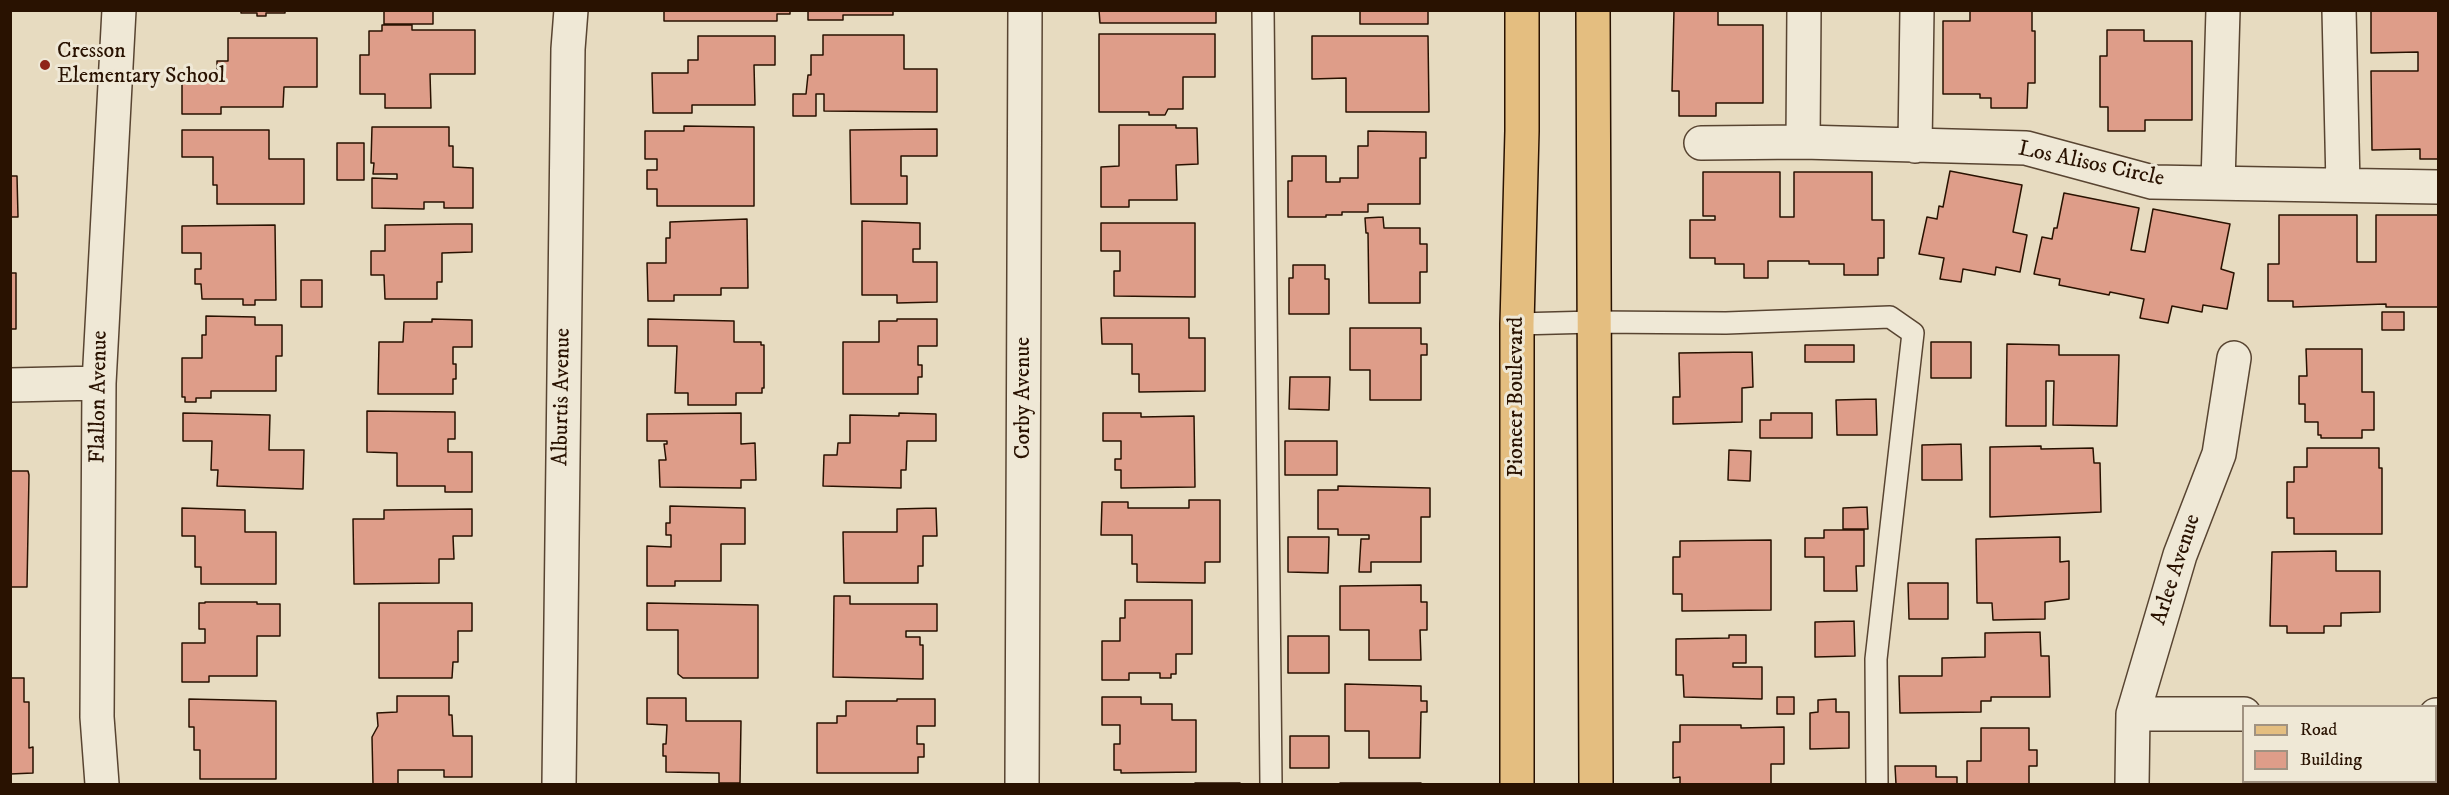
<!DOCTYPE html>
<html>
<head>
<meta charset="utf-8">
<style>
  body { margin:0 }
  #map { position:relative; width:2449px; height:795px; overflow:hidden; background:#e7dbc0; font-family:"IM FELL DW Pica",serif }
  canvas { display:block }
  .frame { position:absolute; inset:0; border:12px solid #291201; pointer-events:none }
  .legend { position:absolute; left:2242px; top:705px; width:195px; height:78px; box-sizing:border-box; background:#efe8d6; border:2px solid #a09281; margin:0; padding:8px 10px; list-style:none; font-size:18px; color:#291201 }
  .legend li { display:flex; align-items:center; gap:12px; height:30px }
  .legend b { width:30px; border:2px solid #a09281 }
</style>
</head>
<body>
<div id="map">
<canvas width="2449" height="795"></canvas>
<div class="frame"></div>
<ul class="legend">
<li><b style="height:8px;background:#e4be80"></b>Road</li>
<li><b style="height:16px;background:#de9d89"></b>Building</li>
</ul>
</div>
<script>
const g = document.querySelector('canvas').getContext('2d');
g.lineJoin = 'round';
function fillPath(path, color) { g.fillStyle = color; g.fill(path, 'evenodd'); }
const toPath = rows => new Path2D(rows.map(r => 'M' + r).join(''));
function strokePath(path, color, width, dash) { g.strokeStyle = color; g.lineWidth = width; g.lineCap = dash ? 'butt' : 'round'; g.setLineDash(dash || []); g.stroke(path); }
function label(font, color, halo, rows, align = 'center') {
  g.font = font + ' "IM FELL DW Pica",serif'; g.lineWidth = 6; g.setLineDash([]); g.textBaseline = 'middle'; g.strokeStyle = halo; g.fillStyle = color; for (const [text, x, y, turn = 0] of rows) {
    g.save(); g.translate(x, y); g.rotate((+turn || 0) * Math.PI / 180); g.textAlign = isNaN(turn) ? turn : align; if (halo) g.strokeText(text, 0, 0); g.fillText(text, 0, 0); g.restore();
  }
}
const building = toPath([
  [241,10,285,10,285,13,266,13,266,16,257,16,257,13,241,13,241,10],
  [384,10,433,10,433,24,384,24,384,10],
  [664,10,790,10,790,14,777,14,777,21,664,21,664,10],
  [808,10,893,10,893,15,843,15,843,20,808,20,808,10],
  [1099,10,1216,10,1216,23,1100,23,1099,10],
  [1360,10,1428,10,1428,24,1360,24,1360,10],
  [1674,10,1718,10,1718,25,1763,25,1763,103,1716,103,1716,116,1679,116,1679,91,1672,91,1674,10],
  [1970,10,2032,10,2032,31,2035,31,2035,83,2028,83,2027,108,1991,108,1991,98,1980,98,1980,94,1943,94,1943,21,1970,21,1970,10],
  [2371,10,2438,10,2438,159,2420,159,2420,149,2372,150,2371,71,2418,71,2418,52,2371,53,2371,10],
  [382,25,412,25,412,30,475,30,475,74,430,74,431,108,385,108,385,94,360,94,360,55,369,55,369,31,382,31,382,25],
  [2107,30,2144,30,2144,41,2192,41,2192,120,2145,120,2145,131,2108,131,2108,107,2100,107,2100,56,2107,56,2107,30],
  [1099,34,1215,34,1215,77,1183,77,1183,109,1168,109,1165,115,1149,115,1149,112,1099,112,1099,34],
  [823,35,904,35,904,69,937,69,937,112,824,111,824,94,816,94,816,116,793,116,793,94,806,94,808,75,811,75,811,55,823,55,823,35],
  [698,36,775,36,775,65,754,65,755,105,692,105,692,113,653,113,652,73,688,73,688,60,698,60,698,36],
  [1312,36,1428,36,1429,112,1346,112,1346,78,1312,79,1312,36],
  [228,38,317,38,317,87,284,87,283,107,221,107,221,114,182,114,182,74,217,74,217,61,228,61,228,38],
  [1119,125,1176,125,1176,128,1197,128,1198,164,1176,165,1177,200,1129,200,1129,207,1101,207,1101,167,1119,166,1119,125],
  [684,126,754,127,754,206,657,206,657,189,647,189,647,170,657,170,657,159,645,159,645,131,684,131,684,126],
  [372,127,449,127,449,146,453,146,453,167,473,168,473,208,444,208,444,202,424,202,424,209,372,208,372,178,397,179,397,174,373,174,374,163,371,163,372,127],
  [937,129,937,156,901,156,901,176,907,176,907,204,851,204,850,130,937,129],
  [182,130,269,130,269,159,304,159,304,204,217,204,217,185,213,185,213,157,182,157,182,130],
  [1368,131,1426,132,1426,158,1420,158,1420,204,1368,204,1368,212,1342,212,1342,215,1326,215,1326,217,1288,217,1288,181,1292,181,1292,156,1326,156,1326,182,1340,182,1340,178,1358,178,1358,146,1368,146,1368,131],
  [337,143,364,143,364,180,337,180,337,143],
  [1950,171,2022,185,2013,232,2027,235,2020,272,1996,267,1995,275,1963,269,1961,282,1940,279,1944,258,1919,254,1927,217,1937,219,1939,206,1943,207,1950,171],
  [1703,172,1780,172,1780,217,1794,217,1794,172,1872,172,1872,220,1884,220,1884,258,1878,258,1878,275,1844,275,1844,264,1809,264,1809,261,1768,261,1768,278,1744,278,1744,264,1715,264,1715,258,1690,258,1690,220,1715,220,1715,216,1703,216,1703,172],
  [10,176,17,176,18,217,10,217,10,176],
  [2064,193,2139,208,2131,250,2145,252,2153,209,2230,224,2221,269,2234,273,2227,309,2203,305,2202,312,2172,306,2168,323,2140,318,2144,299,2110,292,2109,295,2059,285,2060,279,2034,274,2042,237,2052,239,2054,228,2057,228,2064,193],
  [2279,215,2357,215,2357,262,2376,262,2376,215,2438,215,2438,307,2386,307,2386,304,2293,307,2293,301,2268,301,2268,264,2279,264,2279,215],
  [1383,217,1384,228,1420,228,1420,244,1427,244,1427,272,1420,272,1420,303,1369,303,1368,233,1366,233,1365,218,1383,217],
  [747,219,748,288,721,288,721,295,674,295,674,301,648,301,647,263,666,263,666,238,670,238,670,222,747,219],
  [862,221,920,223,920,249,913,249,913,262,937,262,937,302,897,303,897,295,862,295,862,221],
  [1101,223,1195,223,1195,297,1114,296,1114,271,1120,271,1120,251,1101,251,1101,223],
  [456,224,472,224,472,252,442,253,442,282,437,282,437,299,385,299,384,275,371,275,371,251,385,251,385,225,456,224],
  [275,225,276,300,255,300,255,305,243,305,243,299,202,299,201,284,195,284,195,269,201,269,201,253,182,253,182,226,275,225],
  [1293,265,1325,265,1325,279,1329,279,1329,314,1289,314,1289,278,1293,278,1293,265],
  [10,273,16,273,16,329,10,329,10,273],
  [301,280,322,280,322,307,301,307,301,280],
  [2382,312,2404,312,2404,330,2382,330,2382,312],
  [206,316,255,317,255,325,282,325,282,356,276,356,276,391,211,391,211,398,196,398,196,402,185,402,185,397,182,397,182,358,202,358,202,335,206,335,206,316],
  [1101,318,1189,318,1189,338,1205,338,1205,391,1139,392,1139,374,1132,374,1132,344,1102,344,1101,318],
  [432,319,472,320,472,347,453,347,453,364,456,364,456,379,453,379,453,394,378,394,379,342,403,342,404,322,432,322,432,319],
  [648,319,734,321,734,342,761,342,761,345,764,345,764,388,762,388,762,393,736,393,736,405,688,405,688,393,675,393,677,346,648,346,648,319],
  [897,319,937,319,937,346,918,346,918,365,922,365,922,377,918,377,918,394,843,394,843,342,879,342,879,321,897,321,897,319],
  [1350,328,1421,328,1421,344,1427,344,1427,355,1421,355,1421,400,1370,400,1370,370,1350,370,1350,328],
  [1931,342,1971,342,1971,378,1931,378,1931,342],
  [2007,344,2059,345,2059,355,2119,355,2117,426,2053,425,2054,381,2046,381,2046,426,2006,426,2007,344],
  [1805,345,1854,345,1854,362,1805,362,1805,345],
  [2306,349,2362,349,2362,392,2374,392,2374,430,2362,430,2362,438,2321,438,2321,435,2318,435,2318,422,2305,422,2305,404,2299,404,2299,376,2307,376,2306,349],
  [1752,352,1753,387,1742,388,1742,422,1673,424,1673,397,1680,397,1679,353,1752,352],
  [1290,377,1330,377,1329,410,1289,409,1290,377],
  [1876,399,1877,435,1837,435,1836,400,1876,399],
  [367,411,455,412,455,439,448,439,448,452,472,452,472,492,445,492,445,486,397,486,397,453,367,452,367,411],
  [183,413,270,415,269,450,304,450,303,489,217,486,218,470,211,470,212,441,183,441,183,413],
  [741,413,741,444,755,443,756,480,741,480,741,488,660,487,659,460,666,460,664,444,667,444,667,441,647,441,647,414,741,413],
  [899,413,936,414,936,441,907,441,906,470,901,470,901,488,823,486,824,455,837,455,838,443,850,443,850,415,899,416,899,413],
  [1103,413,1141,413,1141,417,1194,416,1195,487,1121,488,1121,470,1115,470,1115,459,1121,459,1121,441,1103,441,1103,413],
  [1771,413,1812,413,1812,438,1760,438,1760,420,1771,420,1771,413],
  [1285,441,1337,441,1337,475,1285,475,1285,441],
  [1961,444,1962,480,1922,480,1922,445,1961,444],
  [2041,446,2041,449,2093,448,2094,463,2100,463,2101,512,1990,517,1990,447,2041,446],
  [2307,448,2379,448,2379,468,2382,468,2382,534,2294,534,2294,518,2287,518,2287,482,2294,482,2294,467,2307,467,2307,448],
  [1729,450,1751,451,1750,481,1728,480,1729,450],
  [10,471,28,471,29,475,27,587,10,587,10,471],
  [1338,486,1430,488,1430,517,1421,517,1421,562,1371,562,1371,572,1359,572,1361,539,1369,539,1369,535,1338,535,1338,529,1318,529,1318,490,1338,490,1338,486],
  [1189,500,1220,500,1220,562,1205,562,1205,583,1137,582,1137,564,1132,564,1132,535,1101,535,1102,502,1128,502,1128,508,1189,508,1189,500],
  [670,506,745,508,745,544,721,544,721,581,675,581,675,586,647,586,647,546,671,547,671,535,666,535,666,523,670,523,670,506],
  [1867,507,1868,529,1843,529,1843,508,1867,507],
  [182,508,245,510,245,532,276,532,276,584,201,584,201,567,195,567,195,536,182,536,182,508],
  [936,508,937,536,923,536,923,566,918,566,918,583,844,583,843,532,897,532,897,509,936,508],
  [472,509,472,536,453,536,454,559,439,559,439,583,354,584,353,519,384,519,384,510,472,509],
  [1824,530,1864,530,1864,566,1856,566,1857,591,1824,591,1824,557,1805,557,1805,538,1824,538,1824,530],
  [1288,537,1329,537,1328,573,1288,572,1288,537],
  [2060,537,2060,562,2069,561,2069,599,2045,602,2045,619,1993,620,1992,603,1977,603,1976,539,2060,537],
  [1771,540,1771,610,1682,611,1682,594,1673,594,1673,557,1680,557,1680,541,1771,540],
  [2336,551,2336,571,2380,571,2380,612,2341,613,2341,626,2324,626,2324,633,2287,633,2287,626,2270,626,2272,552,2336,551],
  [1908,583,1948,583,1948,619,1909,619,1908,583],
  [1421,585,1421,602,1427,602,1427,630,1420,630,1421,660,1369,660,1369,630,1340,630,1340,586,1421,585],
  [834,596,850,596,850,604,937,604,937,631,906,631,906,637,920,637,920,645,923,645,923,679,833,677,834,596],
  [1125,600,1192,600,1192,654,1176,654,1176,674,1171,674,1171,678,1160,678,1160,673,1129,673,1129,680,1102,680,1102,641,1120,641,1120,618,1125,618,1125,600],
  [205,602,257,602,257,604,280,604,280,636,257,636,257,676,209,676,209,682,182,682,182,643,205,643,205,629,199,629,199,603,205,603,205,602],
  [379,603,472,603,472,631,458,631,458,662,453,662,452,678,379,678,379,603],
  [647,603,758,605,758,678,683,678,678,674,678,630,647,630,647,603],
  [1854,621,1855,656,1815,657,1815,622,1854,621],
  [2040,632,2041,656,2049,656,2050,697,1991,697,1991,701,1981,701,1981,712,1900,713,1899,676,1942,676,1942,658,1985,657,1985,633,2040,632],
  [1729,635,1746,635,1746,663,1733,663,1733,667,1762,667,1762,699,1684,697,1683,675,1676,675,1676,639,1729,638,1729,635],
  [1288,636,1329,636,1329,673,1288,673,1288,636],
  [10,678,24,678,24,702,29,702,29,748,33,747,33,773,10,774,10,678],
  [1345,684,1421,686,1421,701,1427,701,1427,712,1421,712,1420,758,1369,758,1369,731,1345,731,1345,684],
  [397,696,449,696,449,715,452,715,453,736,472,736,472,777,444,777,444,770,398,770,398,784,373,784,372,737,378,726,377,713,397,712,397,696],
  [1102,697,1141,697,1141,704,1172,704,1172,720,1196,720,1196,772,1121,773,1121,770,1114,770,1114,744,1120,744,1120,725,1102,725,1102,697],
  [1777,697,1794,697,1794,714,1777,714,1777,697],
  [647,698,686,698,686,721,741,721,740,783,719,783,719,773,666,772,666,756,663,756,663,744,666,744,667,725,647,724,647,698],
  [189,699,276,701,276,779,200,779,200,750,194,750,194,727,189,727,189,699],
  [897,699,935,699,935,726,917,726,917,744,924,744,924,757,918,757,918,773,817,773,817,723,837,723,837,716,846,716,846,701,897,701,897,699],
  [1836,699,1836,712,1849,712,1849,748,1810,749,1810,713,1818,712,1818,700,1836,699],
  [1680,725,1741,725,1741,728,1784,727,1784,764,1771,764,1771,784,1680,784,1680,777,1673,778,1673,742,1680,742,1680,725],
  [1981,728,2029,728,2029,750,2037,750,2037,766,2029,766,2029,784,1967,784,1967,761,1981,761,1981,728],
  [1290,736,1329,736,1329,768,1290,768,1290,736],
  [1895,766,1936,766,1936,777,1957,777,1957,784,1896,784,1895,766],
  [1195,783,1240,783,1240,784,1195,784,1195,783],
  [1340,783,1421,783,1421,784,1340,784,1340,783]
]);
fillPath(building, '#de9d89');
strokePath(building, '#291201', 1.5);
const lane = toPath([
  [1263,10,1271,784],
  [1517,324,1594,322,1726,323,1890,317,1913,333,1876,659,1877,784]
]);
const street = toPath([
  [2339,10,2343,185],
  [1803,142,1804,10],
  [1701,143,1803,142,2026,148,2152,182,2438,187],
  [1915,146,1917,10],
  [2218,183,2223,10],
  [10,385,99,383],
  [2133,714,2244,714],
  [2436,715,2438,716],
  [102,784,97,717,99,383,119,10],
  [559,784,568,49,571,10],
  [1022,784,1025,10],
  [2132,784,2133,714,2180,555,2219,454,2234,358]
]);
const primary = toPath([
  [1593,10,1596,784],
  [1517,784,1517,324,1522,131,1522,10]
]);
strokePath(lane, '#584431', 24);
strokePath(street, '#584431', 36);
strokePath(primary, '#291201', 36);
strokePath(lane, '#efe8d6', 21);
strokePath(street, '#efe8d6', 33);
strokePath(primary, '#e4be80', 33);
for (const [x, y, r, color] of [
  [45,65,6,"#8f2418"]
]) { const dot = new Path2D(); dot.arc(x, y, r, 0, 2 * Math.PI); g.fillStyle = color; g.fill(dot); strokePath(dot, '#efe8d6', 2); }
label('22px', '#291201', '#efe8d6', [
  ["Cresson",57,52],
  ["Elementary School",57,77]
], 'left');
label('22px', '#291201', '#efe8d6', [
  ["Los Alisos Circle",2091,165,12],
  ["Flallon Avenue",100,397,-89],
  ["Alburtis Avenue",563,397,-89],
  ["Pioneer Boulevard",1517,397,-90],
  ["Corby Avenue",1024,398,-90],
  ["Arlee Avenue",2177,570,-72]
]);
</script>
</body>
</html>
